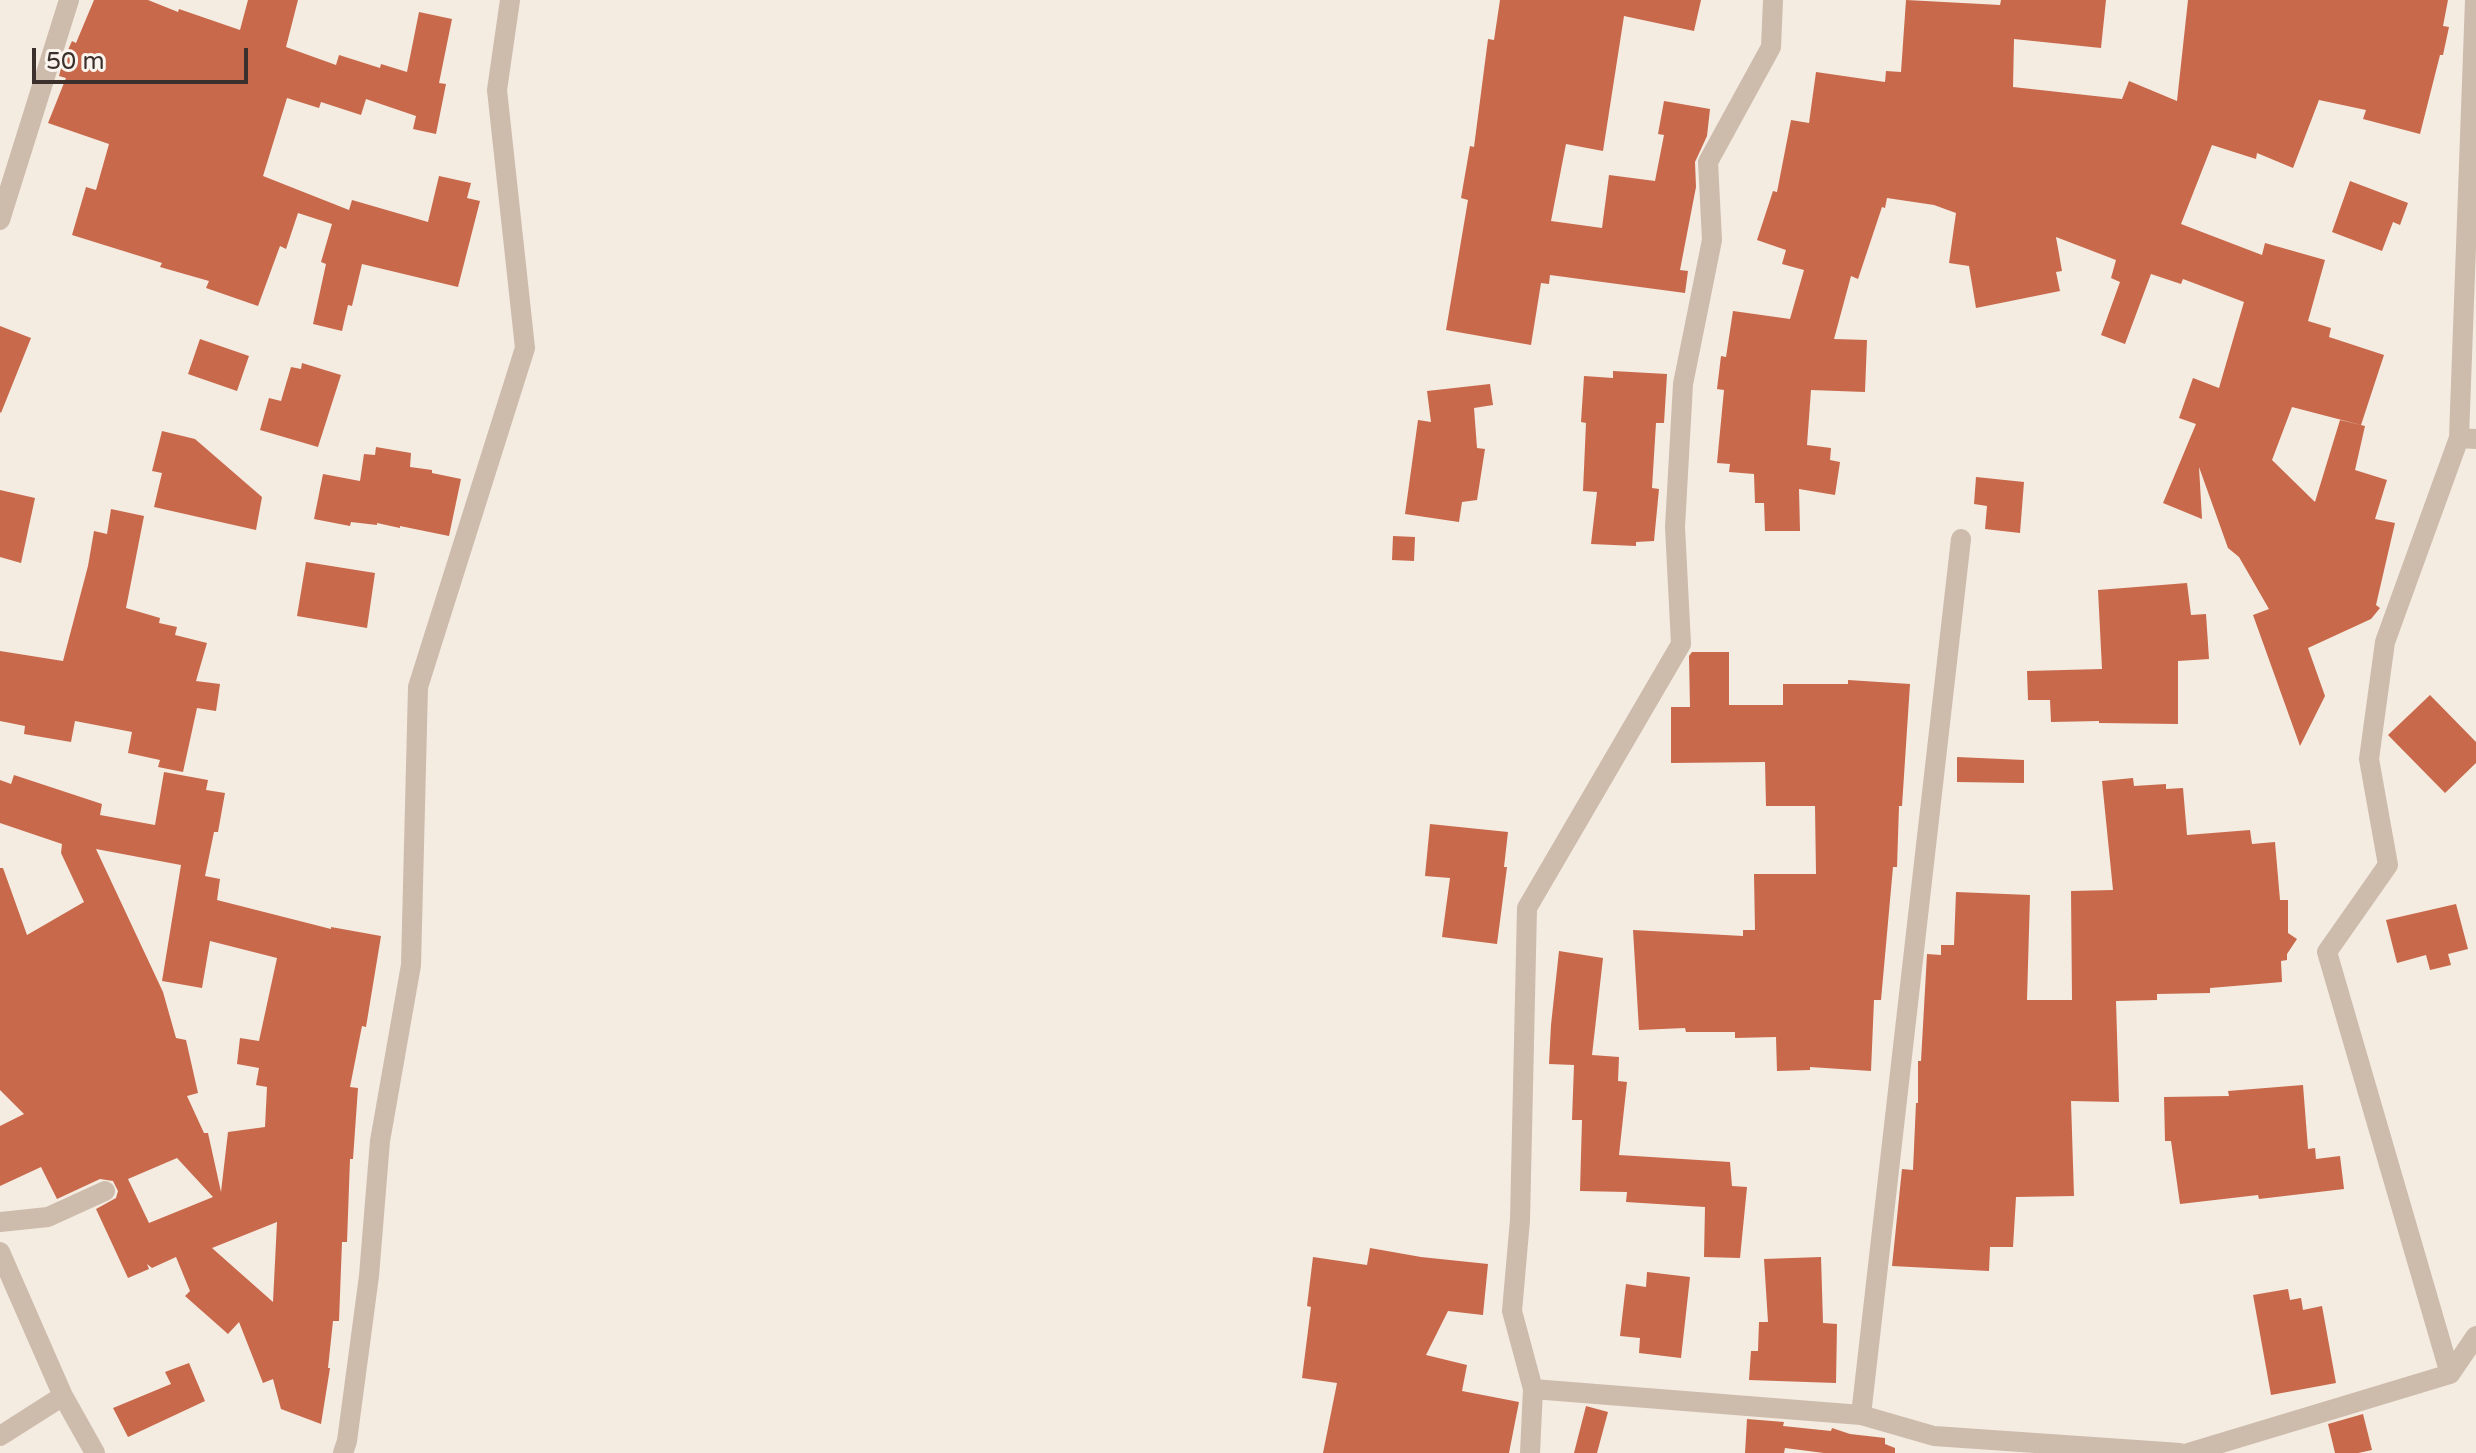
<!DOCTYPE html>
<html>
<head>
<meta charset="utf-8">
<style>
  body { margin:0 }
  #map { position:relative; width:2476px; height:1453px; overflow:hidden; background:#f4ebe1; font-family:"Varela Round",sans-serif }
  canvas { display:block }
  .scale { position:absolute; left:32px; top:48px; width:216px; height:36px; box-sizing:border-box; border:4px solid #3b302b; border-top:0; padding-left:10px; font-size:24px; line-height:28px; white-space:nowrap; color:#3b302b; -webkit-text-stroke:6px #fbf5ee; paint-order:stroke }
</style>
</head>
<body>
<div id="map">
<canvas width="2476" height="1453"></canvas>
<div class="scale">50 m</div>
</div>
<script>
const g = document.querySelector('canvas').getContext('2d');
g.lineJoin = 'round';
function fillPath(path, color) { g.fillStyle = color; g.fill(path, 'evenodd'); }
const toPath = rows => new Path2D(rows.map(r => 'M' + r).join(''));
function strokePath(path, color, width, dash) { g.strokeStyle = color; g.lineWidth = width; g.lineCap = dash ? 'butt' : 'round'; g.setLineDash(dash || []); g.stroke(path); }
fillPath(toPath([
  [94,0,148,0,178,12,179,9,240,30,248,0,298,0,286,47,336,65,339,55,380,68,381,64,407,72,419,12,452,19,439,83,446,84,436,134,413,129,416,116,366,99,361,115,321,102,319,108,287,98,263,176,349,210,352,200,428,222,439,176,471,183,467,198,480,201,458,287,362,264,352,306,348,305,342,331,313,324,326,264,321,262,332,224,298,213,286,249,280,246,258,306,206,288,209,281,160,267,162,263,72,235,86,187,96,190,109,144,48,123,66,78,59,76,63,61,72,41,76,43],
  [1500,0,1701,0,1694,31,1624,16,1603,151,1566,144,1551,221,1602,228,1609,175,1655,181,1664,135,1658,134,1664,101,1710,109,1707,136,1695,162,1696,187,1680,270,1688,271,1685,293,1550,275,1549,284,1541,283,1531,345,1446,330,1468,200,1461,198,1470,146,1474,147,1488,39,1494,40],
  [1906,0,2000,5,2001,0,2106,0,2101,48,2014,39,2013,87,2122,99,2129,81,2177,101,2188,0,2448,0,2443,26,2449,27,2443,55,2440,55,2420,134,2363,119,2366,110,2319,100,2293,168,2257,153,2256,159,2212,145,2181,224,2262,255,2265,243,2325,260,2308,321,2331,328,2329,337,2384,355,2361,425,2292,407,2272,460,2315,502,2340,420,2365,426,2355,470,2387,480,2375,519,2395,523,2376,605,2380,608,2371,619,2308,648,2325,696,2300,746,2253,615,2269,609,2239,557,2228,548,2199,467,2202,519,2163,503,2196,424,2179,418,2193,378,2219,388,2244,302,2183,279,2181,284,2151,274,2125,344,2101,335,2120,282,2111,278,2116,260,2056,237,2062,271,2056,272,2060,291,1976,308,1969,266,1949,263,1956,213,1934,205,1887,198,1885,208,1882,207,1858,279,1851,276,1834,339,1867,340,1865,392,1811,390,1807,445,1831,448,1830,460,1840,462,1835,495,1799,489,1800,531,1765,531,1764,503,1755,503,1754,474,1729,472,1730,464,1717,463,1724,390,1717,389,1721,356,1726,357,1733,311,1790,319,1804,270,1782,264,1786,250,1757,240,1773,191,1777,192,1791,120,1809,123,1816,72,1885,82,1886,71,1901,72],
  [2350,181,2408,203,2400,225,2393,222,2382,251,2332,232],
  [0,326,31,338,1,413,0,412],
  [200,339,249,356,237,391,188,374],
  [302,363,341,375,318,447,260,430,269,398,281,401,291,367,301,369],
  [1613,371,1667,374,1664,423,1656,423,1652,488,1659,489,1654,541,1636,542,1636,546,1591,544,1597,492,1583,491,1586,423,1581,422,1584,376,1613,378],
  [1490,384,1493,405,1474,408,1477,448,1485,449,1477,500,1462,502,1459,522,1405,514,1418,420,1431,422,1427,391],
  [162,431,195,439,262,497,256,530,154,507,162,473,152,471],
  [376,447,411,453,410,467,432,470,432,473,461,479,449,536,400,526,400,528,377,523,377,525,351,522,350,526,314,519,323,474,360,481,364,454,375,455],
  [1976,477,2024,482,2020,533,1985,529,1987,506,1974,504],
  [0,490,35,498,21,563,0,557],
  [111,509,144,516,126,608,160,618,159,623,177,627,175,635,207,643,196,681,220,684,216,711,197,708,183,772,158,767,160,760,128,753,132,732,75,721,71,742,24,734,25,726,0,721,0,651,63,661,88,566,94,531,107,534],
  [1393,536,1415,537,1414,561,1392,560],
  [306,562,375,573,367,628,297,616],
  [2187,583,2191,615,2206,614,2209,659,2178,661,2178,724,2099,723,2099,721,2051,722,2050,700,2028,700,2027,671,2102,669,2098,590],
  [1692,652,1729,652,1729,705,1783,705,1783,684,1848,684,1848,680,1910,684,1902,806,1899,806,1897,867,1893,867,1881,1000,1874,1000,1871,1071,1810,1067,1810,1070,1777,1071,1776,1037,1735,1038,1735,1032,1686,1032,1685,1028,1639,1030,1633,930,1743,936,1743,930,1755,930,1754,874,1816,874,1815,806,1766,806,1765,762,1671,763,1671,707,1690,707,1689,656],
  [2430,695,2476,742,2476,763,2445,793,2388,735],
  [1957,757,2024,760,2024,783,1957,782],
  [164,772,208,780,206,790,225,793,218,832,214,832,205,876,220,879,217,900,331,929,331,927,381,936,366,1027,362,1026,350,1087,358,1088,353,1159,350,1159,347,1242,342,1242,339,1321,333,1321,328,1368,330,1368,321,1424,281,1409,273,1379,263,1383,239,1322,228,1334,185,1296,190,1291,176,1257,152,1268,147,1264,149,1269,128,1278,96,1209,116,1198,118,1191,113,1181,100,1179,57,1199,41,1167,0,1186,0,1126,24,1114,0,1090,0,868,3,868,27,935,84,902,61,853,62,844,0,823,0,780,11,784,14,775,102,804,100,815,155,825],
  [96,849,181,865,162,981,202,988,210,941,277,958,259,1041,240,1038,237,1064,259,1068,256,1085,267,1087,265,1127,228,1132,221,1192,208,1133,204,1133,187,1096,198,1093,186,1040,176,1038,163,992],
  [177,1158,213,1197,149,1223,128,1179],
  [277,1222,273,1302,212,1248],
  [2133,778,2134,786,2166,784,2166,789,2183,788,2187,835,2250,830,2252,844,2275,842,2280,900,2288,900,2288,933,2297,939,2287,954,2287,960,2281,961,2282,982,2210,988,2210,993,2157,994,2157,1000,2116,1001,2119,1102,2071,1101,2074,1196,2016,1197,2013,1247,1990,1247,1989,1271,1892,1266,1902,1169,1913,1170,1916,1103,1918,1103,1918,1061,1921,1061,1927,954,1941,955,1941,945,1954,945,1956,892,2030,895,2027,1000,2072,1000,2071,891,2113,890,2102,781],
  [1430,824,1508,832,1504,867,1507,867,1497,944,1442,937,1450,878,1425,876],
  [2456,904,2468,949,2448,954,2451,965,2430,970,2426,955,2397,963,2386,920],
  [1559,951,1603,958,1592,1055,1619,1057,1618,1081,1627,1082,1619,1155,1730,1162,1732,1186,1747,1187,1740,1258,1704,1257,1705,1207,1626,1202,1627,1192,1580,1191,1582,1120,1572,1120,1574,1065,1549,1064,1551,1025],
  [2303,1085,2308,1149,2315,1148,2316,1159,2340,1156,2344,1189,2259,1199,2258,1195,2180,1204,2171,1141,2165,1141,2164,1097,2229,1096,2228,1091],
  [1370,1248,1421,1257,1488,1264,1483,1315,1448,1311,1426,1355,1467,1365,1462,1391,1519,1402,1509,1453,1323,1453,1337,1383,1302,1378,1311,1307,1307,1306,1313,1257,1367,1265],
  [1821,1257,1823,1323,1837,1324,1836,1383,1749,1380,1751,1351,1758,1351,1759,1322,1768,1322,1764,1259],
  [1647,1272,1690,1277,1681,1358,1639,1353,1640,1338,1620,1336,1626,1284,1646,1287],
  [2288,1289,2290,1300,2301,1298,2303,1310,2322,1306,2336,1383,2271,1395,2253,1295],
  [189,1363,205,1401,128,1437,113,1408,171,1384,165,1372],
  [1586,1406,1608,1412,1597,1453,1574,1453],
  [2363,1414,2372,1450,2358,1453,2335,1453,2328,1424],
  [1747,1419,1784,1422,1783,1426,1831,1431,1832,1428,1850,1434,1885,1438,1885,1444,1895,1448,1895,1453,1824,1453,1785,1448,1784,1453,1745,1453]
]), '#c8694b');
strokePath(toPath([
  [0,220,69,0],
  [2459,438,2475,0],
  [2476,439,2459,438,2385,642,2369,759,2388,865,2327,952,2450,1374,2476,1336],
  [0,1222,48,1217,105,1191],
  [0,1252,63,1396,95,1453],
  [1533,1389,1512,1311,1520,1220,1527,908,1681,644,1675,527,1683,384,1712,240,1708,162,1771,47,1773,0],
  [1861,1415,1961,539],
  [0,1436,63,1396],
  [343,1453,347,1441,369,1276,380,1141,411,965,418,687,525,348,497,90,510,0],
  [1530,1453,1533,1389,1861,1415,1934,1436,2180,1453],
  [2188,1453,2450,1374]
]), '#cdbbac', 20);
</script>
</body>
</html>
